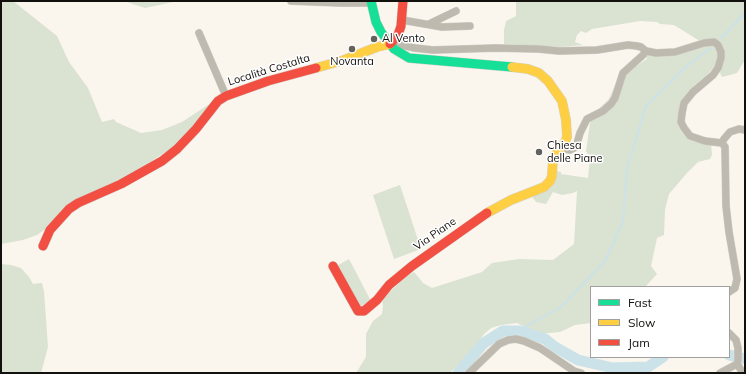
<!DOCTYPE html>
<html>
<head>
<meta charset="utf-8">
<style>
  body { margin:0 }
  #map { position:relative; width:746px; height:374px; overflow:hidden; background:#faf6ee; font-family:Mulish,sans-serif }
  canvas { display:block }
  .frame { position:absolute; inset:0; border:2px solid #13110d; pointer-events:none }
  .legend { position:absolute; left:590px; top:286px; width:140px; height:72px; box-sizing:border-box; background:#fff; border:1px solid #a1a09e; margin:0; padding:5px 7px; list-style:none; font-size:12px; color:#13110d }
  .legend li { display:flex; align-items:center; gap:8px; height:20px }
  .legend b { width:20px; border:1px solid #a1a09e }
</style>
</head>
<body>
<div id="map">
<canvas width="746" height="374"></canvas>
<div class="frame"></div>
<ul class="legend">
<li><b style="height:5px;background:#16e098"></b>Fast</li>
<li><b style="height:5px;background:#ffcf43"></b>Slow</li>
<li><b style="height:5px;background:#f24e42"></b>Jam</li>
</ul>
</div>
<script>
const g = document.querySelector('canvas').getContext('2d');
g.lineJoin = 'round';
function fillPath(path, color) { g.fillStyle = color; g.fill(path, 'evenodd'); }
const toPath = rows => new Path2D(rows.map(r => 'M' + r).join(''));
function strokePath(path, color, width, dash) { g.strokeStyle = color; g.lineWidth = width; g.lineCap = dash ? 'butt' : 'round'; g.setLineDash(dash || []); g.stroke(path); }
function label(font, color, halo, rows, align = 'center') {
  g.font = font + ' Mulish,sans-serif'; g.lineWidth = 3; g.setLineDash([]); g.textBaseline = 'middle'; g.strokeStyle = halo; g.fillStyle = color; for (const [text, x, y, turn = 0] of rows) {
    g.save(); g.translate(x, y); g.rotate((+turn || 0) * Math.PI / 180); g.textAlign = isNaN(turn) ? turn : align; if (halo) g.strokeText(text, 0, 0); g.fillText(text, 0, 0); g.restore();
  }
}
fillPath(toPath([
  [1,1,13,1,57,36,69,62,88,88,102,122,114,119,116,122,141,133,162,130,182,122,214,101,203,119,171,148,149,163,125,178,64,207,47,228,37,235,23,240,1,244],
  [124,1,178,1,145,8],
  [516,1,745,1,745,60,737,73,722,77,720,73,724,60,721,48,703,43,674,25,660,24,657,22,640,21,592,29,586,33,581,31,577,35,575,42,583,45,560,47,504,44,504,30,506,21,516,16],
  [713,43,719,52,715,66,707,75,695,85,679,124,681,132,689,140,700,143,710,142,711,143,712,155,710,159,698,162,687,173,669,194,665,210,664,235,657,238,651,266,657,274,645,287,591,287,591,323,575,325,560,332,539,334,517,323,501,325,491,328,484,334,472,351,450,373,356,373,366,357,366,334,373,321,382,314,383,306,382,299,407,276,414,272,423,283,432,288,482,272,492,263,519,259,553,260,574,244,577,191,573,193,562,195,553,192,546,204,536,202,528,191,541,184,547,179,552,170,561,172,561,174,588,178,590,158,586,151,591,116,609,99,618,78,647,59,646,54],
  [400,185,421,249,394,259,373,195],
  [349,259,371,301,357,308,335,267],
  [1,264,11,265,21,268,29,277,33,284,42,283,44,292,48,347,41,373,1,373]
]), '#dae2d2');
strokePath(toPath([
  [721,38,745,13],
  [518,331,561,307,605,261,623,222,627,169,646,106,688,65,711,48]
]), '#cae2e8', 2);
strokePath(toPath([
  [729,355,745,359],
  [458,373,484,343,503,331,520,331,545,339,555,347,578,360,613,368,648,367,663,357]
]), '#cae2e8', 11);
const street = toPath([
  [291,1,340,3,371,3],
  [402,20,442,27,470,26],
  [429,24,456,11],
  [199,33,226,96],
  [394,40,401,45,415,48,433,50,496,48,539,49,559,51,597,50,628,45,637,46,641,47,646,51,656,53,675,52,704,43,714,42,718,45,721,52,721,58,718,68,713,75,693,92,684,103,682,113,681,122,684,128,690,136,705,141,722,143],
  [722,143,725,147,726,206,729,232,737,279,735,288,729,292],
  [722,143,724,139,730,132,739,129,745,130],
  [559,148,570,150,576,147,580,133,587,119,603,111,611,104,615,98,623,73,643,55,646,51],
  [737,364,743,373],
  [469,373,499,344,508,340,516,339,524,341,540,348,574,371,581,373],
  [720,373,737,364,738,360,738,348,736,340,729,333]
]);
const fast = toPath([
  [371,1,376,22,381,32,394,49,409,58,512,67]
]);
const slow = toPath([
  [316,68,344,60,377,47,390,44],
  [487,213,511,200,544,187,550,181,552,176,553,158,565,142,567,137,566,120,562,101,548,81,539,73,528,69,512,67]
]);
const jam = toPath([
  [390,44,398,35,401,26,403,1],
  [43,246,50,230,69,209,78,203,121,184,162,161,177,149,196,129,218,101,226,96,268,81,316,68],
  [333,266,358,311,364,311,377,300,389,285,412,266,487,213]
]);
strokePath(street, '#d4d1cb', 8);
strokePath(fast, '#d4d1cb', 10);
strokePath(slow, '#d4d1cb', 10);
strokePath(jam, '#d4d1cb', 10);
strokePath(street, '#bebaaf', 7);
strokePath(fast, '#16e098', 9);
strokePath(slow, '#ffcf43', 9);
strokePath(jam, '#f24e42', 9);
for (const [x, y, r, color] of [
  [374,39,4,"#64615c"],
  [352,49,4,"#64615c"],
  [539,152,4,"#64615c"]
]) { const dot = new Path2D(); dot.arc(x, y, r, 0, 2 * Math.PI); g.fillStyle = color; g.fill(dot); strokePath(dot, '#fff', 1.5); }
label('11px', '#13110d', '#fff', [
  ["Al Vento",382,39],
  ["Novanta",352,62,"center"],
  ["Chiesa",547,146],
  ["delle Piane",547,159]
], 'left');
label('11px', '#13110d', '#fff', [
  ["Località Costalta",269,70,-17],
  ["Via Piane",435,234,-35]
]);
</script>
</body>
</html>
